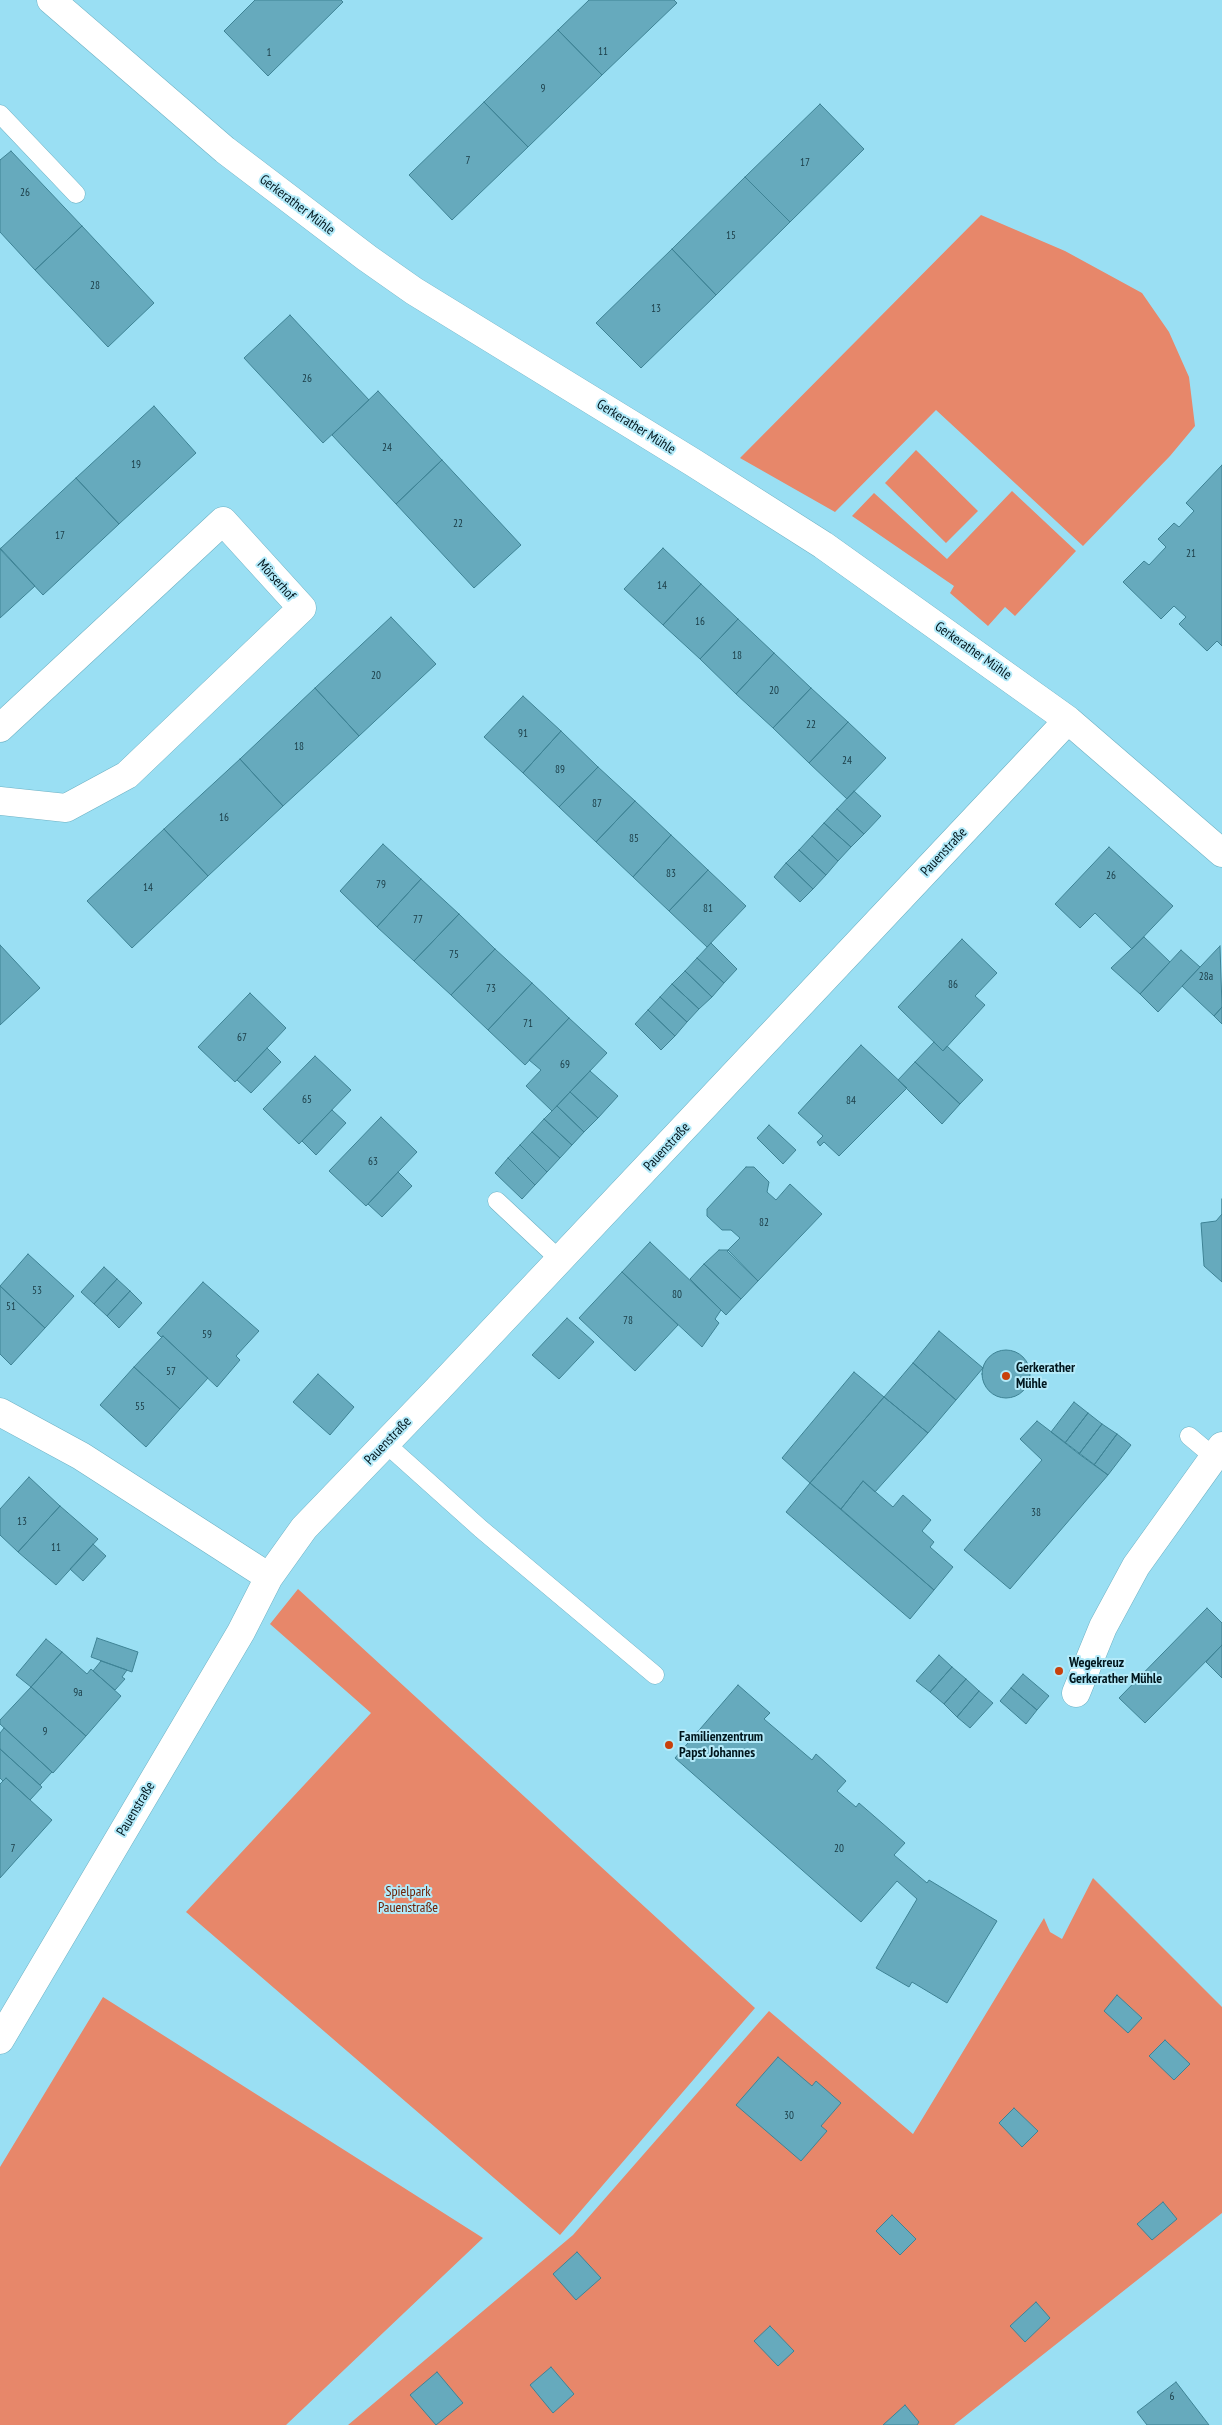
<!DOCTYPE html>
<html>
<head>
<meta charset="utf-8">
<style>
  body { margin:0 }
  canvas { display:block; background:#9adff3 }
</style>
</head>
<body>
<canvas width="1222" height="2425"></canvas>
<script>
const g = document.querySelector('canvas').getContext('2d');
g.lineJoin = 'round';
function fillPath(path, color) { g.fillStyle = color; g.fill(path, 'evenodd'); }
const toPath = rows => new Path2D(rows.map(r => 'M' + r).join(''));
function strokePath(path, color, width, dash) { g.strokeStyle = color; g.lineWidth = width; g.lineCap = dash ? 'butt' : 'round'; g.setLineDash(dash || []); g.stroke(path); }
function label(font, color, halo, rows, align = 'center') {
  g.font = font + ' "PT Sans Narrow",sans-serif'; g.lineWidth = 4; g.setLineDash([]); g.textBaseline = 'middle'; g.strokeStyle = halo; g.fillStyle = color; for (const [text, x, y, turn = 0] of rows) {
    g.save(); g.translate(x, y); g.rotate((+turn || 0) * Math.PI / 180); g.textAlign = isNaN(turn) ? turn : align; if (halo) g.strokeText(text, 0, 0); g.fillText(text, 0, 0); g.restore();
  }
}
fillPath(toPath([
  [981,215,1065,251,1142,293,1169,332,1189,377,1195,426,1170,456,1083,546,936,410,835,512,740,458],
  [916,450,978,511,946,543,885,483],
  [1012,491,1076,551,1015,616,1005,607,988,626,950,593,954,586,852,516,874,493,947,559],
  [298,1589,755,2008,560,2235,186,1912,371,1713,270,1624],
  [1093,1878,1222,2007,1222,2213,954,2425,348,2425,573,2235,769,2011,913,2134,1044,1918,1050,1932,1062,1939],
  [103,1997,483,2238,286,2425,0,2425,0,2167]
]), '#e7876a');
const building = toPath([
  [255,0,341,0,343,2,268,76,224,31,255,0],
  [589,0,674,0,677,3,602,75,558,30,589,0],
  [558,30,602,75,528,147,484,102,558,30],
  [484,102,528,147,452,220,409,175,484,102],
  [820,104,864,149,790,222,745,177,820,104],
  [11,151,82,226,35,270,0,232,0,160,11,151],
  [745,177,790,222,716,295,672,249,745,177],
  [82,226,154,303,108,347,35,270,82,226],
  [672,249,716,295,641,368,596,323,672,249],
  [290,315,369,400,323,443,244,358,290,315],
  [378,391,442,460,396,504,332,435,378,391],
  [154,406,196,453,119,524,76,478,154,406],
  [442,460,521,545,474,588,396,504,442,460],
  [1222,465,1222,646,1217,641,1207,651,1179,624,1186,617,1174,606,1161,619,1123,582,1144,561,1149,565,1166,547,1158,539,1174,523,1179,527,1194,511,1186,503,1222,465],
  [76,478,119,524,43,595,0,549,76,478],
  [0,548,35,586,0,618,0,548],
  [663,548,701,584,663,625,624,589,663,548],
  [701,584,738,619,700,659,663,625,701,584],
  [391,617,436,664,359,736,315,688,391,617],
  [738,619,774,653,736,694,700,659,738,619],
  [774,653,811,688,773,728,736,694,774,653],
  [315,688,359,736,283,806,240,759,315,688],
  [811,688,848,722,809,763,773,728,811,688],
  [523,696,561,731,523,773,484,737,523,696],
  [848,722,886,758,847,799,809,763,848,722],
  [561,731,598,767,559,807,523,773,561,731],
  [240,759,283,806,208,876,164,829,240,759],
  [598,767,635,801,596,842,559,807,598,767],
  [854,791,881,816,864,834,837,809,854,791],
  [635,801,671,835,633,877,596,842,635,801],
  [837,809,864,834,851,847,824,823,837,809],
  [824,823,851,847,838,861,812,836,824,823],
  [164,829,208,876,132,948,87,901,164,829],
  [671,835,708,870,669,911,633,877,671,835],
  [812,836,838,861,826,875,799,850,812,836],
  [383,844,421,879,377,927,340,891,383,844],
  [1109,847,1173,906,1132,949,1095,913,1080,928,1055,904,1109,847],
  [799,850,826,875,813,889,786,863,799,850],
  [786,863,813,889,800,902,774,877,786,863],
  [708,870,746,906,707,947,669,911,708,870],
  [421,879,459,914,414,961,377,927,421,879],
  [459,914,495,949,451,995,414,961,459,914],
  [1144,937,1170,962,1140,994,1111,968,1144,937],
  [962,939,997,973,975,996,985,1005,943,1051,898,1007,962,939],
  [711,943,737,969,724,983,697,958,711,943],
  [0,945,40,988,0,1025,0,945],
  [1220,946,1222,1007,1214,1016,1182,986,1220,946],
  [495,949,532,983,488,1030,451,995,495,949],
  [1181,950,1200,967,1158,1012,1140,994,1181,950],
  [697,958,724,983,712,997,685,971,697,958],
  [685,971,712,997,699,1009,672,984,685,971],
  [532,983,569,1018,525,1065,488,1030,532,983],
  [672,984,699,1009,687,1022,660,997,672,984],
  [250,993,286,1028,235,1082,198,1047,250,993],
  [660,997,687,1022,675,1036,648,1010,660,997],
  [1222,1007,1222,1024,1214,1016,1222,1007],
  [648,1010,675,1036,661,1050,635,1024,648,1010],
  [569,1018,607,1053,552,1111,526,1086,541,1070,529,1060,569,1018],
  [934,1042,943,1051,947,1046,983,1080,960,1104,915,1062,934,1042],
  [861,1045,907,1088,839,1156,824,1142,820,1146,817,1142,823,1136,798,1113,861,1045],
  [267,1048,281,1062,251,1093,237,1080,267,1048],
  [315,1056,351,1090,299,1144,263,1109,315,1056],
  [915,1062,960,1104,942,1124,898,1080,915,1062],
  [590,1071,618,1096,598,1118,570,1092,590,1071],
  [570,1092,598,1118,584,1132,557,1106,570,1092],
  [557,1106,584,1132,572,1145,544,1119,557,1106],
  [332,1110,346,1123,316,1155,302,1141,332,1110],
  [381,1117,417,1152,366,1206,329,1171,381,1117],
  [544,1119,572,1145,560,1158,532,1132,544,1119],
  [769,1125,796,1150,783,1164,757,1138,769,1125],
  [532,1132,560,1158,547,1172,520,1145,532,1132],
  [520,1145,547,1172,535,1185,508,1158,520,1145],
  [508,1158,535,1185,522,1199,495,1173,508,1158],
  [746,1167,754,1167,769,1182,767,1192,776,1200,790,1184,822,1214,758,1281,727,1251,740,1238,731,1230,722,1230,707,1216,707,1209,746,1167],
  [398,1172,412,1186,382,1217,368,1204,398,1172],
  [1222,1199,1222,1282,1204,1266,1201,1223,1216,1221,1222,1214,1222,1199],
  [650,1242,721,1310,715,1319,719,1323,702,1347,622,1272,650,1242],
  [719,1250,728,1250,758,1281,741,1299,704,1264,719,1250],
  [28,1254,74,1296,45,1328,0,1286,28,1254],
  [704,1264,741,1299,726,1315,690,1279,704,1264],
  [104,1267,117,1279,94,1304,81,1292,104,1267],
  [622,1272,678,1325,635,1371,579,1318,622,1272],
  [117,1279,130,1291,107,1316,94,1304,117,1279],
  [203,1282,259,1331,236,1356,240,1360,217,1387,163,1336,161,1337,157,1333,203,1282],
  [0,1286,45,1328,11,1365,0,1354,0,1286],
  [130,1291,142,1303,119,1328,107,1316,130,1291],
  [567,1318,594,1342,559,1379,532,1355,567,1318],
  [939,1331,983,1368,956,1400,913,1363,939,1331],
  [163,1336,208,1378,180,1409,134,1367,163,1336],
  '982 1374a24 24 0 1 1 48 0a24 24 0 1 1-48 0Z',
  [913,1363,956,1400,928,1433,884,1397,913,1363],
  [134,1367,180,1409,146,1447,100,1405,134,1367],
  [854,1372,884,1397,810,1483,782,1458,854,1372],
  [318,1374,354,1407,330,1435,293,1402,318,1374],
  [884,1397,928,1433,875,1492,863,1481,841,1509,810,1483,884,1397],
  [1074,1402,1088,1413,1065,1443,1051,1432,1074,1402],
  [1088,1413,1102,1424,1079,1454,1065,1443,1088,1413],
  [1037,1421,1108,1475,1010,1589,964,1550,1042,1460,1020,1439,1037,1421],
  [1102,1424,1117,1434,1094,1465,1079,1454,1102,1424],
  [1117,1434,1131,1445,1108,1475,1094,1465,1117,1434],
  [29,1477,60,1506,18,1552,0,1535,0,1509,29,1477],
  [863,1481,893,1507,903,1495,931,1520,922,1531,934,1542,930,1547,953,1567,934,1590,841,1509,863,1481],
  [810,1483,934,1590,910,1619,786,1512,810,1483],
  [60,1506,98,1539,56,1585,18,1552,60,1506],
  [93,1544,106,1556,83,1581,70,1569,93,1544],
  [1207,1608,1222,1623,1222,1645,1145,1723,1119,1698,1207,1608],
  [97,1638,138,1652,132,1672,91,1657,97,1638],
  [46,1639,62,1652,31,1687,16,1675,46,1639],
  [1222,1645,1222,1678,1206,1662,1222,1645],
  [62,1652,87,1674,91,1669,121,1696,86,1736,31,1687,62,1652],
  [939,1655,952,1667,930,1692,916,1681,939,1655],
  [101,1661,127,1670,122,1677,125,1679,115,1690,93,1671,101,1661],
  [952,1667,966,1679,944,1704,930,1692,952,1667],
  [1023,1674,1049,1696,1037,1710,1011,1688,1023,1674],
  [966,1679,979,1691,957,1717,944,1704,966,1679],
  [738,1685,770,1713,764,1719,812,1760,816,1754,846,1781,837,1791,856,1807,859,1803,905,1843,894,1855,927,1883,929,1880,997,1921,947,2003,912,1982,909,1987,876,1968,917,1899,897,1881,861,1922,675,1758,738,1685],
  [31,1687,86,1736,53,1773,0,1724,0,1720,31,1687],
  [1011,1688,1037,1710,1026,1724,1000,1701,1011,1688],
  [979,1691,993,1703,970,1728,957,1717,979,1691],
  [4,1728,52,1772,40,1785,0,1749,0,1733,4,1728],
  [0,1749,42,1787,30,1800,6,1778,3,1781,0,1778,0,1749],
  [6,1778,52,1820,0,1878,0,1784,6,1778],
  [1117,1995,1142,2018,1128,2033,1104,2011,1117,1995],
  [1165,2040,1190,2064,1174,2080,1149,2056,1165,2040],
  [778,2057,812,2086,816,2081,841,2103,821,2126,827,2131,801,2161,736,2105,778,2057],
  [1014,2108,1038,2131,1022,2147,999,2123,1014,2108],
  [1163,2202,1177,2219,1152,2240,1137,2224,1163,2202],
  [892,2215,916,2239,900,2255,876,2231,892,2215],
  [577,2252,601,2278,576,2300,553,2274,577,2252],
  [1036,2302,1050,2318,1025,2342,1010,2326,1036,2302],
  [770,2326,794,2351,778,2366,754,2341,770,2326],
  [551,2367,574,2394,553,2413,530,2385,551,2367],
  [437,2372,463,2403,436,2425,410,2395,437,2372],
  [1176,2382,1209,2425,1147,2425,1137,2412,1176,2382],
  [905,2405,919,2422,917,2425,883,2425,905,2405]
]);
fillPath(building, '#66aabd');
strokePath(building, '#3e8395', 1);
const lane = toPath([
  [0,114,76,194],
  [497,1201,560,1260],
  [1189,1436,1214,1457],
  [385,1443,481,1529,655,1675]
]);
const street = toPath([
  [51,0,225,150,367,258,414,291,694,463,823,545,1068,720,1222,853],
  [0,728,223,521,302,608,127,775,66,808,0,801],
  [0,1412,81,1456,269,1577],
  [1076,1693,1103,1627,1136,1566,1222,1446],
  [0,2040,241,1632,269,1577,304,1528,436,1391,1068,720]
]);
strokePath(lane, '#6db1c4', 19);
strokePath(street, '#6db1c4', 29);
strokePath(lane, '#fff', 18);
strokePath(street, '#fff', 28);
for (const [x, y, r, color] of [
  [1006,1376,5,"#c8400b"],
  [1059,1671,5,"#c8400b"],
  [669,1745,5,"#c8400b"]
]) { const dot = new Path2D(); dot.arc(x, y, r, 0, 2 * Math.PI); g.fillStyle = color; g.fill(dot); strokePath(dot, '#b3eaf9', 2); }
label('11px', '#1a3b45', null, [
  ["11",603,52],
  ["1",269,53],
  ["9",543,89],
  ["7",468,161],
  ["17",805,163],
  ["26",25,193],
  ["15",731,236],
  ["28",95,286],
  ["13",656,309],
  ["26",307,379],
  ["24",387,448],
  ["19",136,465],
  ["22",458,524],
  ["17",60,536],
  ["21",1191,554],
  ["14",662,586],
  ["16",700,622],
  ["18",737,656],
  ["20",376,676],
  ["20",774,691],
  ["22",811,725],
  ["91",523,734],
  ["18",299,747],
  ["24",847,761],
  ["89",560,770],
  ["87",597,804],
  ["16",224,818],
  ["85",634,839],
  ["83",671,874],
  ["26",1111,876],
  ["79",381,885],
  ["14",148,888],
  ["81",708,909],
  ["77",418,920],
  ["75",454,955],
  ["28a",1206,977],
  ["86",953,985],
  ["73",491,989],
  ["71",528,1024],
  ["67",242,1038],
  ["69",565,1065],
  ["65",307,1100],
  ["84",851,1101],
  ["63",373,1162],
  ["82",764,1223],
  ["53",37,1291],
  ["80",677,1295],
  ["51",11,1307],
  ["78",628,1321],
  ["59",207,1335],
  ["57",171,1372],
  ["55",140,1407],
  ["38",1036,1513],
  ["13",22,1522],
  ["11",56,1548],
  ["9a",78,1693],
  ["9",45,1732],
  ["7",13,1849],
  ["20",839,1849],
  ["30",789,2116],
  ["6",1172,2397]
]);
label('14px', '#00161d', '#b3eaf9', [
  ["Gerkerather Mühle",297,205,37],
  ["Gerkerather Mühle",636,427,32],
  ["Mörserhof",276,580,48],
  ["Gerkerather Mühle",973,651,35],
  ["Pauenstraße",944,852,-47],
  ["Pauenstraße",667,1147,-47],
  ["Pauenstraße",388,1441,-46],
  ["Pauenstraße",136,1809,-59]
]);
label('bold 14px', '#00161d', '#b3eaf9', [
  ["Gerkerather",1016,1368],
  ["Mühle",1016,1384],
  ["Wegekreuz",1069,1663],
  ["Gerkerather Mühle",1069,1679],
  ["Familienzentrum",679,1737],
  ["Papst Johannes",679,1753]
], 'left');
label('14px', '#6d2106', '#b3eaf9', [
  ["Spielpark",408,1892],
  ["Pauenstraße",408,1908]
]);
</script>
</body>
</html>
